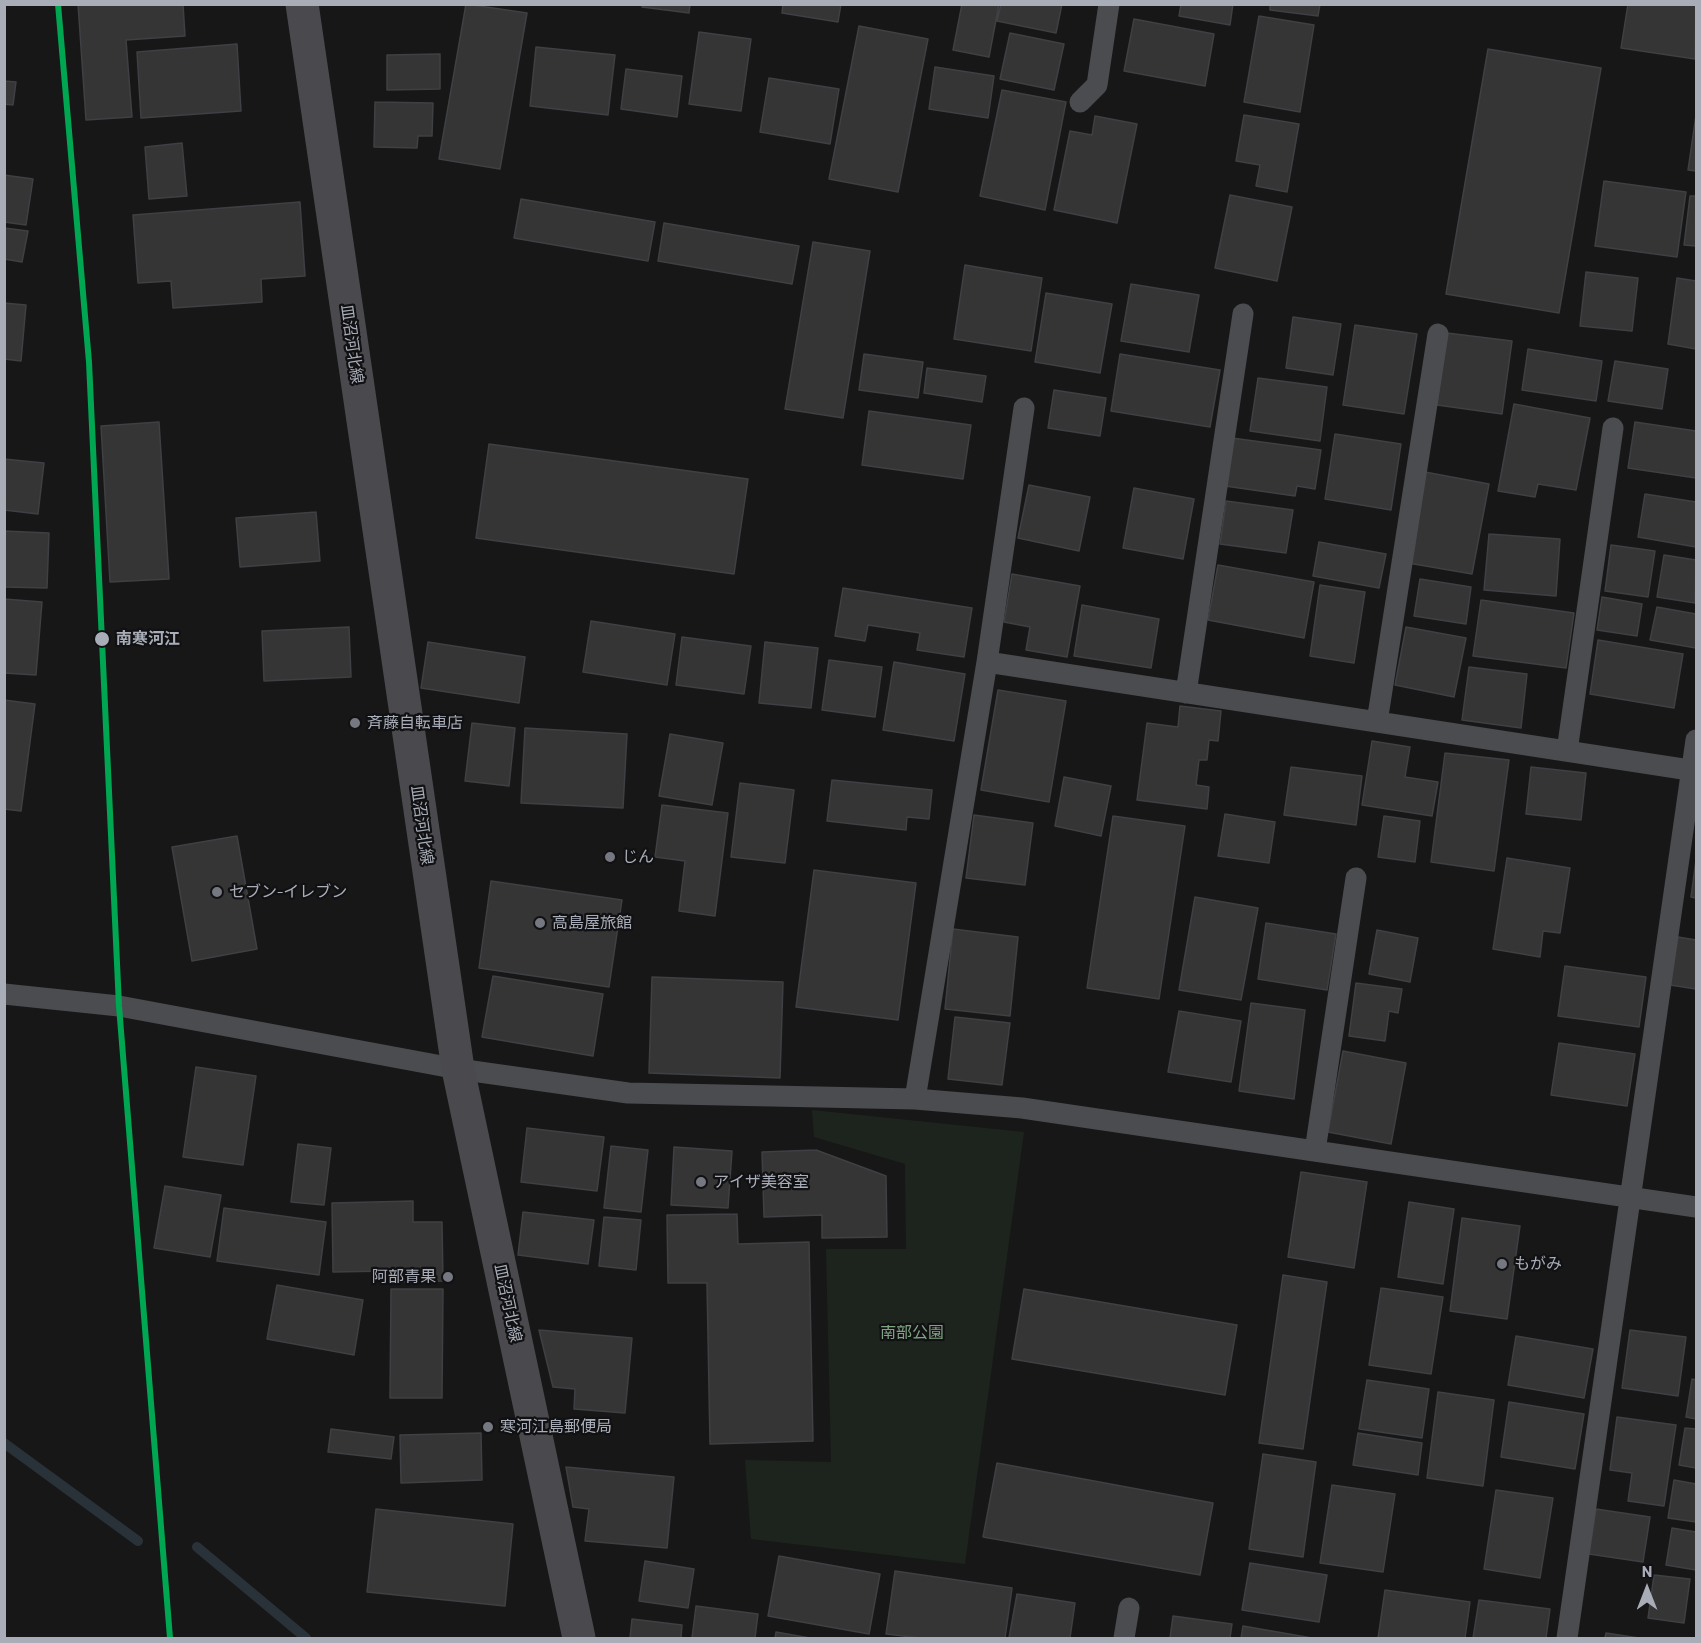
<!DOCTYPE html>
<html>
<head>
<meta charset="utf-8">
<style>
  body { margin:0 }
  #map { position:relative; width:1701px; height:1643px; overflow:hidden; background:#171717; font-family:Barlow,sans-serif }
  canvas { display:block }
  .frame { position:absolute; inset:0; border:6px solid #a8adb8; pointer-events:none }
  .north { position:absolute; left:1617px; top:1559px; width:60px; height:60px; -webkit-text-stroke:4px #111113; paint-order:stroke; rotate:0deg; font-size:16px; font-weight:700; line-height:24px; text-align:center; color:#a8adb8 }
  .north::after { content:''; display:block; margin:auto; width:21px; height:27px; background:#a8adb8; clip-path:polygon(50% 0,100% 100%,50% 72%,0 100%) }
</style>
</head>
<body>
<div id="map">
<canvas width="1701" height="1643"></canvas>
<div class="frame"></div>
<div class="north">N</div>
</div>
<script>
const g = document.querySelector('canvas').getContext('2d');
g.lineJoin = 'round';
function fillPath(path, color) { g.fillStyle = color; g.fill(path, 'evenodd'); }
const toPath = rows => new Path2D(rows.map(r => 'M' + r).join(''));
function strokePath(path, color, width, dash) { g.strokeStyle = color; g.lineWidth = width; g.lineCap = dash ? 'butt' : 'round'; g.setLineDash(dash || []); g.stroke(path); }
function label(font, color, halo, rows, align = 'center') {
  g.font = font + ' Barlow,"Noto Sans JP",sans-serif'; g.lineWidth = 4.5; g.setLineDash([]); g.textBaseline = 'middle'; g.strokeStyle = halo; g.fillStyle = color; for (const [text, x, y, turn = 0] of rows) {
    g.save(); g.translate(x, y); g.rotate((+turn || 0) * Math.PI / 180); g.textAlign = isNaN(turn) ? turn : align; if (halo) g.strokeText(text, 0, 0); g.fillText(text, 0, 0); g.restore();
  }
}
fillPath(toPath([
  [812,1110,1024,1132,965,1564,751,1539,745,1460,831,1462,826,1249,906,1249,905,1164,814,1137]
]), '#1d241e');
strokePath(toPath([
  [4,1443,138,1541],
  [197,1547,306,1638]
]), '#2a3239', 10);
const building = toPath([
  [78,4,183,4,185,36,126,40,132,117,86,120,78,4],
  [399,4,451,4,451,5,399,4],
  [466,4,527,13,500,169,439,159,466,4],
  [643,4,690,4,689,13,642,7,643,4],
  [783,4,841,4,838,22,782,13,783,4],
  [962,4,999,4,989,57,953,50,962,4],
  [1001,4,1062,4,1056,33,997,21,1001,4],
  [1181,4,1233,4,1230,25,1179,16,1181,4],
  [1270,4,1320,4,1318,16,1270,10,1270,4],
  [1628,4,1696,4,1695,59,1621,48,1628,4],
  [1259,16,1314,25,1300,112,1244,102,1259,16],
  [1134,19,1214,34,1205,86,1124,71,1134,19],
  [859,26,928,39,898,192,829,179,859,26],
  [699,32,751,39,741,111,689,104,699,32],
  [1010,33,1064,44,1054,90,1000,79,1010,33],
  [237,44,241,111,141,118,137,52,237,44],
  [536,47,615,55,608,115,530,106,536,47],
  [1488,49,1601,68,1559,313,1446,294,1488,49],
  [440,54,440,89,387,90,387,55,440,54],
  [935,67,994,76,988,118,929,109,935,67],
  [626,69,682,76,677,117,621,109,626,69],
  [769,78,839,89,830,144,760,132,769,78],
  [4,81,16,82,13,105,4,104,4,81],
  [1002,90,1066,102,1045,210,980,196,1002,90],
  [375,102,433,103,432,136,418,136,417,148,374,147,375,102],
  [1244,115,1299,124,1287,192,1256,186,1260,165,1236,161,1244,115],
  [1696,115,1696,171,1688,170,1696,115],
  [1095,116,1137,124,1117,223,1054,210,1070,131,1092,135,1095,116],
  [182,143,187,196,149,199,145,147,182,143],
  [4,175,33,179,26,225,4,222,4,175],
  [1604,181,1686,192,1677,257,1595,246,1604,181],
  [1230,195,1292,207,1277,281,1215,268,1230,195],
  [1690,196,1696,196,1696,246,1684,245,1690,196],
  [521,199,655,222,648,261,514,238,521,199],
  [300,202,305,276,261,279,262,302,173,308,171,281,138,283,133,215,300,202],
  [664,223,799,246,792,284,658,261,664,223],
  [4,228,28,231,22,262,4,259,4,228],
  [813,242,870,251,843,418,785,409,813,242],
  [965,265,1042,278,1031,351,954,339,965,265],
  [1586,272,1638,278,1632,331,1580,326,1586,272],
  [1677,278,1696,281,1696,349,1668,344,1677,278],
  [1131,284,1199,295,1189,352,1121,341,1131,284],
  [1046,293,1112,304,1100,373,1035,362,1046,293],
  [4,303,26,305,21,361,4,359,4,303],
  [1293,317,1341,324,1333,375,1286,368,1293,317],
  [1355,325,1417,334,1404,414,1343,405,1355,325],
  [1447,333,1512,341,1502,414,1437,405,1447,333],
  [1528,349,1602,361,1596,401,1522,390,1528,349],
  [864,354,923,362,918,398,859,390,864,354],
  [1120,354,1220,370,1210,427,1111,411,1120,354],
  [1615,361,1668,369,1662,409,1608,401,1615,361],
  [927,368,986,376,982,402,924,393,927,368],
  [1258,378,1327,387,1320,441,1250,431,1258,378],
  [1054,390,1106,398,1100,436,1048,428,1054,390],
  [1514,404,1590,418,1576,490,1538,484,1535,497,1498,491,1514,404],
  [869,411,971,425,963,479,862,465,869,411],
  [159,422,169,579,110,582,101,426,159,422],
  [1635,422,1696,431,1696,478,1628,468,1635,422],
  [1335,434,1401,444,1391,510,1325,499,1335,434],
  [1232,438,1321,450,1315,489,1297,486,1295,496,1225,486,1232,438],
  [489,444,748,479,734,574,476,538,489,444],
  [4,459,44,463,38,514,4,510,4,459],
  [1425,472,1489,484,1472,574,1408,563,1425,472],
  [1029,485,1090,497,1079,551,1018,538,1029,485],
  [1134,488,1194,499,1183,559,1123,548,1134,488],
  [1645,494,1696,502,1696,547,1638,537,1645,494],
  [1226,501,1293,510,1286,553,1220,544,1226,501],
  [316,512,320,561,240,567,236,518,316,512],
  [4,531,49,533,47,588,4,587,4,531],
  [1489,534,1560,539,1556,596,1484,590,1489,534],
  [1319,542,1386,554,1379,588,1313,576,1319,542],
  [1611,545,1655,551,1648,597,1605,591,1611,545],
  [1664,555,1696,560,1695,603,1657,597,1664,555],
  [1218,565,1314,582,1304,638,1208,620,1218,565],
  [1012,574,1080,586,1067,657,1026,650,1030,627,1004,622,1012,574],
  [1420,579,1471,587,1466,624,1414,616,1420,579],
  [1320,585,1365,592,1354,663,1310,656,1320,585],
  [843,588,972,608,964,657,917,650,920,633,868,625,865,641,835,636,843,588],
  [1602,597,1642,604,1637,636,1597,630,1602,597],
  [4,599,42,602,36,675,4,673,4,599],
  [1481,600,1574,613,1566,668,1473,656,1481,600],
  [1082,605,1159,619,1151,668,1074,656,1082,605],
  [1657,607,1696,614,1696,648,1650,640,1657,607],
  [591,621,675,634,667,685,583,672,591,621],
  [349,627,351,677,264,681,262,631,349,627],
  [1406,627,1466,638,1454,697,1395,685,1406,627],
  [682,637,751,646,744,694,676,685,682,637],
  [1598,640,1683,654,1674,708,1590,694,1598,640],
  [428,642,525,657,519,703,421,688,428,642],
  [765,642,818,648,811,708,759,703,765,642],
  [829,660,882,667,875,717,822,710,829,660],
  [894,662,965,674,954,741,883,730,894,662],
  [1469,667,1527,674,1521,728,1462,720,1469,667],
  [998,690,1066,701,1049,802,981,790,998,690],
  [4,700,35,704,21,811,4,809,4,700],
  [1180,706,1221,711,1218,741,1209,740,1207,760,1199,760,1196,785,1209,787,1207,809,1137,800,1147,723,1178,727,1180,706],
  [472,723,515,728,509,786,465,781,472,723],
  [525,728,627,734,623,808,521,803,525,728],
  [670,734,723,743,712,805,659,796,670,734],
  [1372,741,1410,747,1405,777,1438,782,1432,816,1362,805,1372,741],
  [1445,753,1509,760,1494,871,1431,862,1445,753],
  [1291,767,1362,776,1356,825,1284,815,1291,767],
  [1531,767,1586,773,1581,820,1526,814,1531,767],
  [1064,777,1111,786,1101,836,1055,826,1064,777],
  [832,780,932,790,929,819,907,817,906,830,827,821,832,780],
  [740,783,794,790,785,863,731,857,740,783],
  [662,805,728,813,715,916,679,911,685,861,655,857,662,805],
  [1225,814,1275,822,1269,863,1218,856,1225,814],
  [974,815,1033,823,1025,885,966,878,974,815],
  [1113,816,1185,826,1159,999,1087,988,1113,816],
  [1384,816,1420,821,1415,862,1378,857,1384,816],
  [237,836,257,949,192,961,172,847,237,836],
  [1507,858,1570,868,1560,933,1543,931,1540,957,1493,949,1507,858],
  [1696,860,1696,898,1691,897,1696,860],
  [814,870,916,883,898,1020,796,1007,814,870],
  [491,881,622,900,609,987,479,968,491,881],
  [1195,897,1258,908,1241,1000,1179,990,1195,897],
  [1266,923,1336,934,1327,990,1258,979,1266,923],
  [953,929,1018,937,1010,1016,945,1009,953,929],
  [1377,930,1418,938,1410,982,1369,974,1377,930],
  [1678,937,1696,940,1696,989,1670,985,1678,937],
  [1565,966,1646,977,1639,1027,1558,1016,1565,966],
  [493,976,603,994,593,1056,482,1037,493,976],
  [652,977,783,982,780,1078,649,1073,652,977],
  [1356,983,1402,989,1398,1013,1389,1011,1385,1041,1349,1036,1356,983],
  [1251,1003,1305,1010,1294,1099,1239,1091,1251,1003],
  [1179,1011,1241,1021,1231,1082,1168,1072,1179,1011],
  [955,1017,1010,1023,1002,1085,948,1079,955,1017],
  [1559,1043,1635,1054,1627,1106,1551,1095,1559,1043],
  [1343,1051,1406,1063,1391,1144,1328,1132,1343,1051],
  [196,1067,256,1076,243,1165,183,1157,196,1067],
  [527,1128,604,1137,597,1191,521,1182,527,1128],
  [298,1144,331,1148,324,1205,291,1202,298,1144],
  [611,1146,648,1150,641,1212,604,1208,611,1146],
  [674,1147,732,1151,728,1208,671,1205,674,1147],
  [816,1150,886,1176,887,1237,822,1238,822,1215,764,1217,762,1152,816,1150],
  [1301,1172,1367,1182,1354,1268,1288,1257,1301,1172],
  [165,1186,221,1195,210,1257,154,1248,165,1186],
  [413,1201,413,1222,442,1222,443,1281,389,1282,388,1271,333,1272,332,1203,413,1201],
  [1409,1202,1454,1209,1443,1284,1398,1277,1409,1202],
  [224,1208,326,1222,319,1275,217,1261,224,1208],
  [523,1212,594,1220,588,1264,518,1255,523,1212],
  [737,1214,738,1244,809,1242,813,1441,710,1444,707,1283,668,1283,667,1215,737,1214],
  [604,1217,641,1220,636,1270,599,1266,604,1217],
  [1462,1218,1520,1226,1507,1319,1450,1311,1462,1218],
  [1283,1275,1327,1282,1303,1449,1259,1443,1283,1275],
  [277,1285,363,1300,354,1355,267,1339,277,1285],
  [1381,1288,1443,1297,1431,1374,1369,1365,1381,1288],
  [391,1289,443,1289,442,1398,390,1398,391,1289],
  [1024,1289,1237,1325,1225,1395,1012,1359,1024,1289],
  [539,1330,632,1338,625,1413,574,1409,575,1389,553,1387,539,1330],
  [1630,1330,1686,1337,1678,1396,1622,1388,1630,1330],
  [1516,1336,1593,1349,1584,1398,1508,1385,1516,1336],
  [1692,1379,1696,1380,1696,1419,1686,1417,1692,1379],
  [1367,1380,1429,1389,1422,1438,1359,1429,1367,1380],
  [1438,1392,1494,1400,1483,1486,1427,1478,1438,1392],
  [1509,1402,1584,1414,1575,1469,1501,1457,1509,1402],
  [1617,1417,1676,1425,1664,1506,1628,1501,1632,1473,1610,1470,1617,1417],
  [1685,1428,1696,1429,1696,1468,1679,1465,1685,1428],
  [331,1429,394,1437,391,1459,328,1452,331,1429],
  [481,1433,482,1480,401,1483,400,1435,481,1433],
  [1358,1433,1422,1443,1418,1475,1353,1465,1358,1433],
  [1263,1454,1316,1462,1303,1557,1249,1549,1263,1454],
  [997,1463,1213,1503,1200,1575,983,1537,997,1463],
  [566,1467,674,1477,667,1548,585,1541,589,1509,573,1507,566,1467],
  [1674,1480,1696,1484,1696,1522,1668,1518,1674,1480],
  [1332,1485,1395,1494,1383,1572,1320,1563,1332,1485],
  [1496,1490,1553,1498,1540,1578,1484,1569,1496,1490],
  [376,1509,513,1524,505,1606,367,1592,376,1509],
  [1596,1509,1650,1517,1643,1562,1589,1554,1596,1509],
  [1672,1528,1696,1532,1696,1570,1666,1565,1672,1528],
  [779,1556,880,1574,869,1634,768,1616,779,1556],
  [645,1561,694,1569,688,1608,639,1601,645,1561],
  [1250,1563,1327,1575,1319,1622,1242,1610,1250,1563],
  [895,1571,1012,1588,1005,1638,920,1638,886,1634,895,1571],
  [1654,1575,1690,1579,1684,1623,1648,1618,1654,1575],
  [1385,1590,1470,1602,1465,1638,1378,1638,1385,1590],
  [1017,1594,1075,1603,1070,1638,1009,1638,1017,1594],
  [1479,1600,1550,1609,1546,1638,1473,1638,1479,1600],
  [696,1606,758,1614,755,1638,692,1638,696,1606],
  [1173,1616,1232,1624,1230,1638,1170,1638,1173,1616],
  [632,1619,682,1625,681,1638,630,1638,632,1619],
  [1243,1626,1312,1638,1241,1638,1243,1626],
  [776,1632,810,1638,775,1638,776,1632],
  [1606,1633,1639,1638,1605,1638,1606,1633]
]);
fillPath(building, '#353536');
strokePath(building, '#3f4043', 1.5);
strokePath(toPath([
  [1080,102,1097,85,1109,4],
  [1024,408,987,662,1696,771],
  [1186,693,1243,314],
  [1377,722,1438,334],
  [1567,751,1613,428],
  [4,994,119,1006,458,1069,628,1093,915,1099,1022,1108,1696,1207],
  [915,1099,987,662],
  [1315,1151,1356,878],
  [1124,1638,1129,1608],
  [1567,1638,1696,740]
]), '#4b4c50', 21);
strokePath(toPath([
  [302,4,458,1069,579,1638]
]), '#4a4a4e', 33);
strokePath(toPath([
  [58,4,89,362,119,1006,170,1638]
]), '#00a651', 6);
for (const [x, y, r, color] of [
  [102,639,8,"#a8adb8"],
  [355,723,6,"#757880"],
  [610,857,6,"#757880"],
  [217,892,6,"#757880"],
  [540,923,6,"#757880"],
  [701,1182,6,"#757880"],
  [1502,1264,6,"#757880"],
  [448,1277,6,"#757880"],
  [488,1427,6,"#757880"]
]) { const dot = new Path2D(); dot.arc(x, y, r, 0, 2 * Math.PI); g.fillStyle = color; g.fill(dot); strokePath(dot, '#111113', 2); }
label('16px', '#a8adb8', '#111113', [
  ["皿沼河北線",352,344,82],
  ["皿沼河北線",422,825,82],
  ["皿沼河北線",508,1303,78]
]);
label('bold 16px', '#a8adb8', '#111113', [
  ["南寒河江",116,639]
], 'left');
label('16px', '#a8adb8', '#111113', [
  ["斉藤自転車店",367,723],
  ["じん",622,857],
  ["セブン-イレブン",229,892],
  ["高島屋旅館",552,923],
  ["アイザ美容室",713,1182],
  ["もがみ",1514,1264],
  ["阿部青果",436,1277,"right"],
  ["寒河江島郵便局",500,1427]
], 'left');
label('16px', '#7fa381', '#111113', [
  ["南部公園",912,1333]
]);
</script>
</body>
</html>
